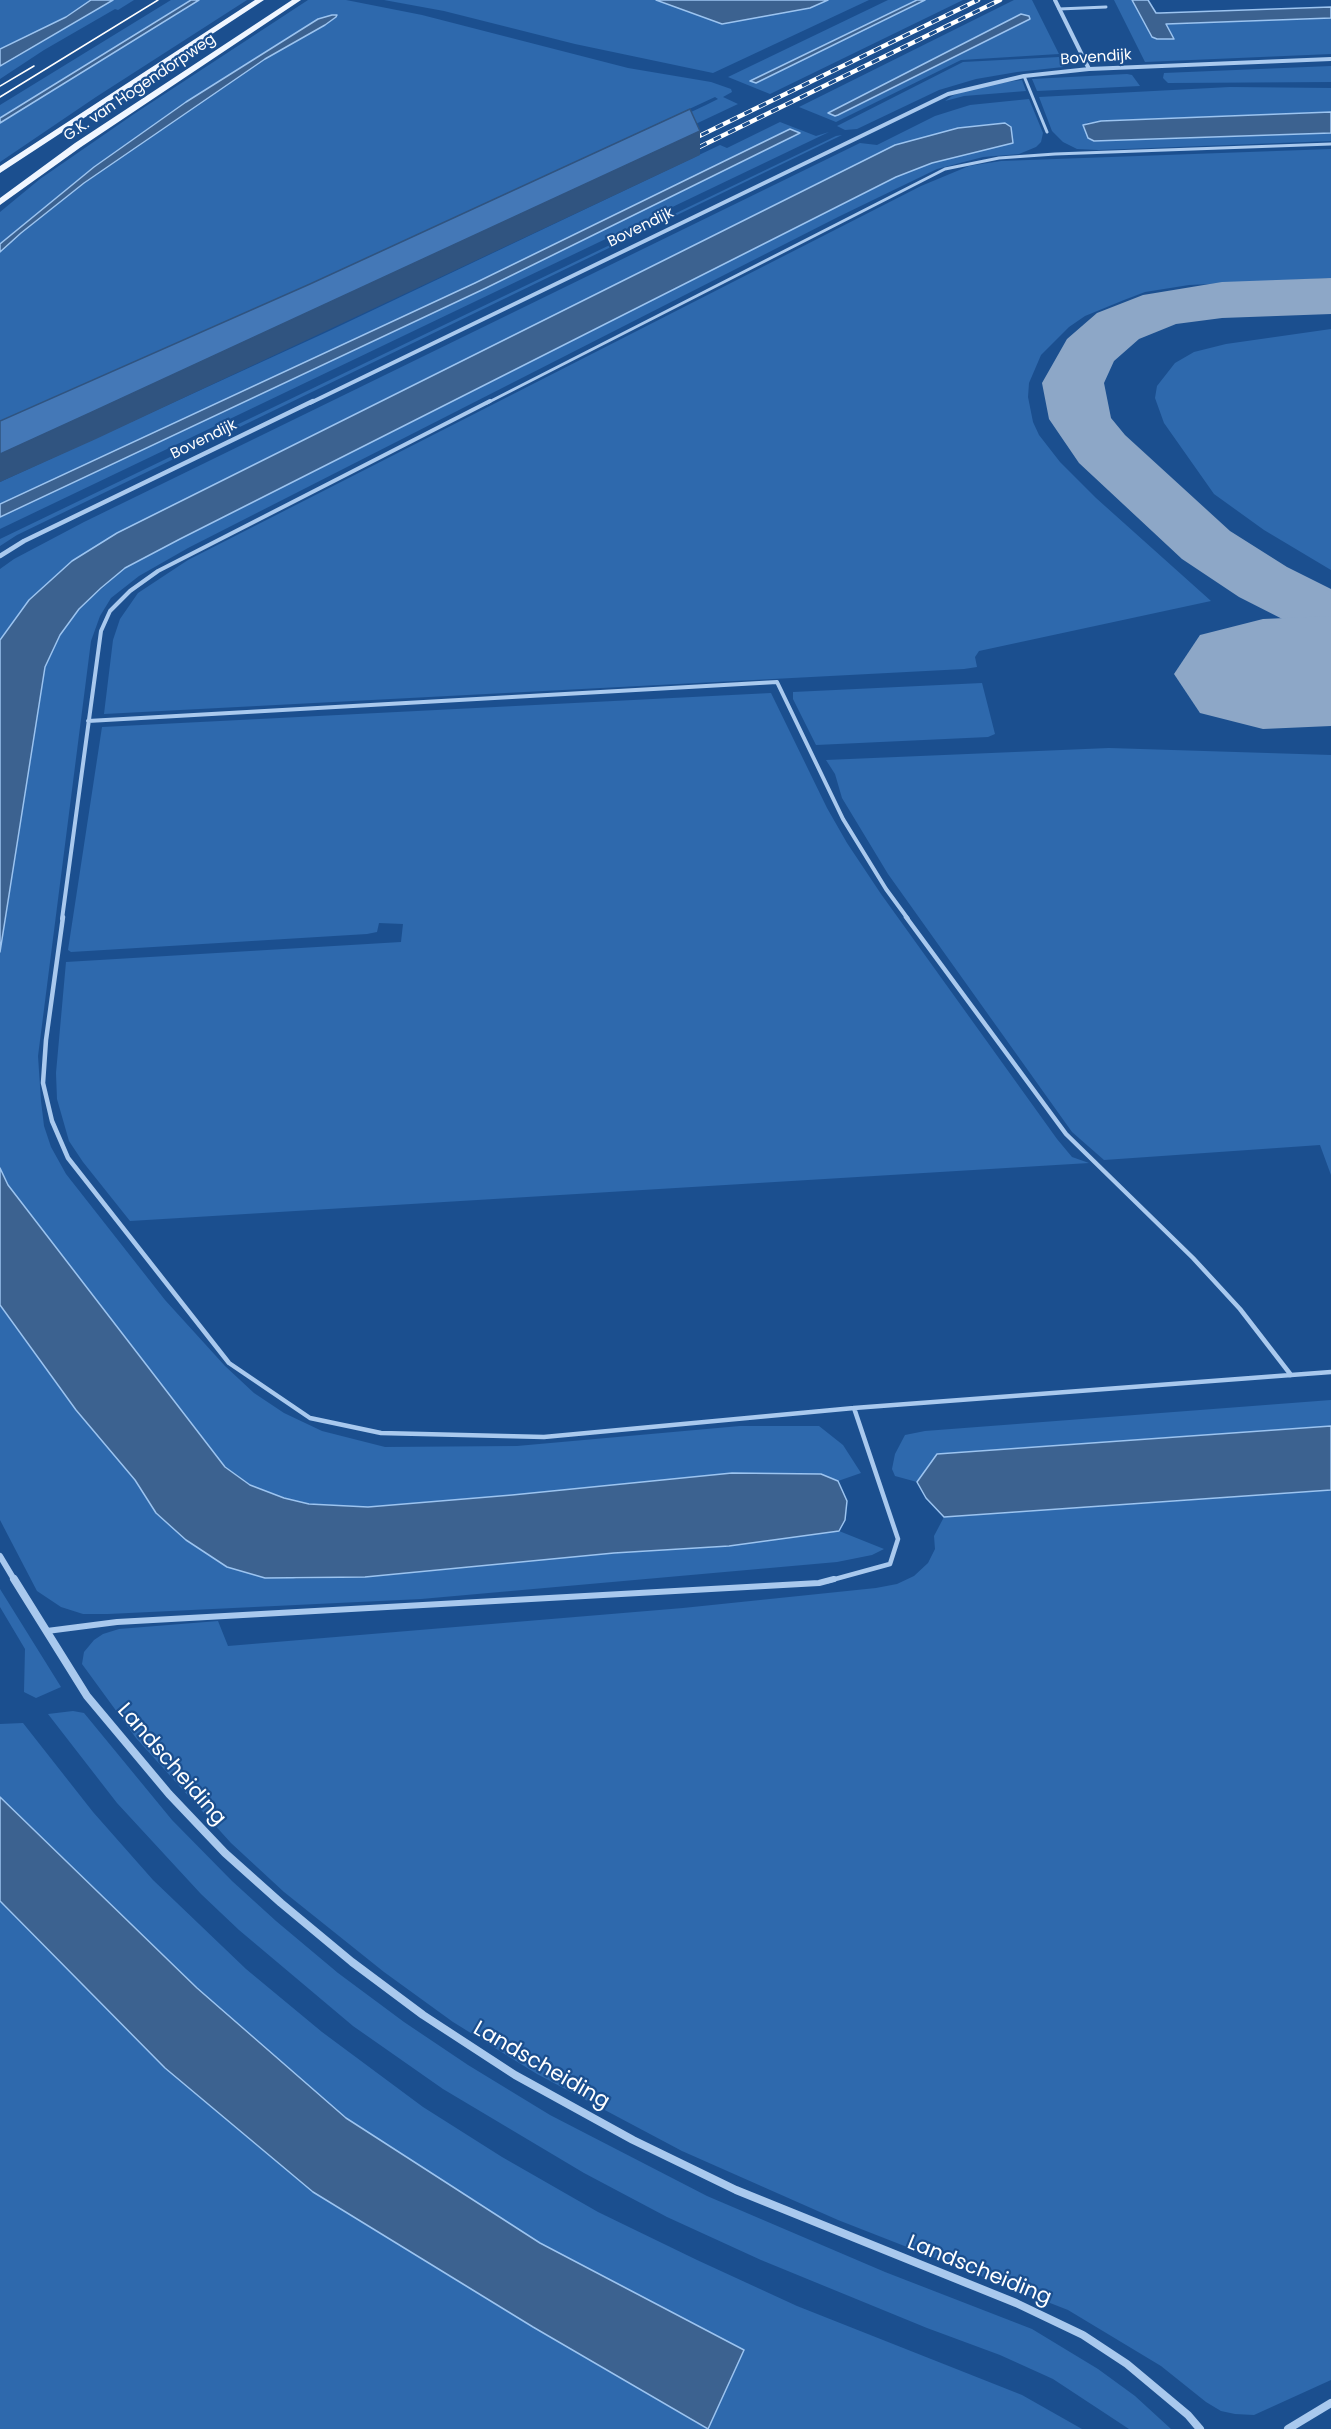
<!DOCTYPE html>
<html>
<head>
<meta charset="utf-8">
<style>
	body { margin:0 }
	canvas { display:block; background:#1b4f8f }
</style>
</head>
<body>
<canvas width="1331" height="2429"></canvas>
<script>
const ctx = document.querySelector('canvas').getContext('2d');
ctx.lineJoin = 'round';
function fillPath(path, color) { ctx.fillStyle = color; ctx.fill(path, 'evenodd'); }
const toPath = rows => new Path2D(rows.map(r => 'M' + r).join(''));
function strokePath(path, color, width, dash) { ctx.strokeStyle = color; ctx.lineWidth = width; ctx.lineCap = dash ? 'butt' : 'round'; ctx.setLineDash(dash || []); ctx.stroke(path); }
function label(font, color, halo, rows, align = 'center') {
  ctx.font = font + ' Poppins,sans-serif'; ctx.lineWidth = 4.5; ctx.setLineDash([]); ctx.textBaseline = 'middle'; ctx.strokeStyle = halo; ctx.fillStyle = color; for (const [text, x, y, turn = 0] of rows) {
    ctx.save(); ctx.translate(x, y); ctx.rotate((+turn || 0) * Math.PI / 180); ctx.textAlign = isNaN(turn) ? turn : align; if (halo) ctx.strokeText(text, 0, 0); ctx.fillText(text, 0, 0); ctx.restore();
  }
}
fillPath(toPath([
	[0,0,94,0,0,55],
	[113,0,134,0,118,10,115,9,44,50,0,79,0,67],
	[171,0,191,0,0,118,0,105],
	[199,0,247,0,96,97,0,162,0,123],
	[308,0,346,0,422,15,628,68,711,82,731,89,732,92,723,97,738,104,685,129,411,243,706,105,718,99,715,97,341,271,0,424,0,252,21,233,84,183,142,141,265,59,336,17,282,44,186,102,94,167,0,244,0,212,40,179,134,114],
	[384,0,656,0,722,24,810,8,828,0,869,0,713,73,575,44,444,11],
	[888,0,963,0,770,94,728,77],
	[1014,0,1032,0,1059,54,961,60,836,122,799,107],
	[1114,0,1132,0,1152,36,1157,39,1164,39,1166,24,1331,18,1331,54,1145,62],
	[1059,57,1063,67,1017,72,976,79,939,90,857,129,845,130,837,126,963,62],
	[1331,66,1331,82,1168,83,1163,78,1164,73],
	[1127,74,1132,75,1140,86,1037,91,1032,79],
	[1022,80,1026,91,964,96,945,101,952,96,977,86],
	[1230,87,1331,88,1331,112,1101,121,1086,123,1094,141,1331,133,1331,141,1099,150,1077,149,1063,142,1052,131,1039,97],
	[1029,99,1043,133,1041,142,1036,147,1019,154,983,157,937,169,838,217,188,548,139,576,111,598,100,616,91,641,38,1056,41,1101,44,1126,51,1147,66,1174,165,1300,225,1366,254,1393,284,1413,322,1431,385,1447,517,1446,740,1426,819,1426,843,1445,861,1473,838,1481,821,1474,732,1473,512,1495,368,1507,309,1504,284,1498,250,1485,225,1467,8,1185,0,1168,0,952,45,667,60,635,79,609,125,568,180,539,896,177,932,163,1013,143,895,145,117,533,72,561,29,600,0,640,0,569,14,559,84,522,860,143,877,145,935,116,970,105],
	[780,122,816,136,829,132,0,529,0,482,327,332,720,145,727,148],
	[842,135,17,535,0,546,0,539,836,136],
	[1331,149,1331,278,1189,285,1145,292,1124,300,1085,316,1069,327,1041,355,1029,383,1028,397,1033,422,1039,435,1060,462,1096,498,1211,601,979,651,975,657,977,667,964,669,104,714,113,640,120,619,138,593,188,560,921,186,969,166,1001,161],
	[1331,329,1331,570,1264,530,1214,494,1164,423,1155,398,1157,386,1175,363,1194,352,1226,344],
	[982,683,995,734,988,737,816,745,793,699,793,692],
	[771,693,827,808,847,843,881,894,1057,1139,1072,1157,1089,1163,130,1221,83,1162,69,1141,57,1099,56,1073,66,962,401,942,403,924,379,923,377,932,367,934,71,952,68,950,102,727],
	[1109,748,1331,755,1331,1175,1320,1145,1104,1160,1072,1132,888,874,842,798,835,774,826,760],
	[0,1305,76,1410,135,1480,157,1513,186,1540,296,1579,365,1577,614,1553,729,1546,839,1531,884,1549,872,1555,837,1562,421,1599,108,1614,83,1614,61,1607,37,1591,0,1520],
	[1331,1400,1331,1426,938,1454,917,1482,895,1476,892,1469,895,1454,905,1435,925,1431],
	[1331,1490,1331,2380,1254,2415,1235,2414,1221,2411,1206,2402,1161,2366,1068,2310,838,2220,682,2151,537,2074,453,2022,384,1972,284,1892,231,1843,136,1738,82,1664,84,1652,94,1640,103,1634,119,1629,218,1621,228,1646,683,1608,876,1588,897,1584,914,1576,928,1563,935,1549,934,1536,944,1517],
	[0,1589,61,1687,36,1698,24,1692,25,1649,0,1607],
	[73,1711,84,1713,172,1820,232,1881,276,1921,338,1973,404,2022,468,2065,550,2115,707,2196,885,2272,1032,2329,1098,2369,1135,2396,1171,2429,1129,2429,1053,2379,1000,2355,927,2328,761,2260,667,2217,584,2173,443,2089,353,2026,239,1930,201,1894,117,1803,48,1714],
	[23,1723,93,1812,153,1880,246,1969,322,2032,423,2107,502,2157,598,2212,697,2260,797,2306,1022,2395,1082,2429,708,2429,744,2350,540,2243,346,2118,197,1988,0,1797,0,1724],
	[0,1901,165,2068,313,2192,533,2327,707,2429,0,2429]
]), '#2e69ad');
const water = toPath([
	[91,0,113,0,0,66,0,49,66,17,91,0],
	[191,0,199,0,0,123,0,118,191,0],
	[656,0,828,0,810,8,722,24,656,0],
	[917,0,925,0,756,83,750,81,917,0],
	[1132,0,1148,0,1156,13,1160,13,1331,7,1331,18,1166,24,1174,39,1157,39,1152,37,1132,0],
	[1021,14,1029,16,1030,19,838,115,835,116,828,113,1021,14],
	[332,15,337,15,336,17,325,25,265,59,84,183,21,233,0,252,0,244,94,167,186,102,318,19,332,15],
	[1331,112,1331,133,1094,141,1088,138,1083,125,1101,121,1331,112],
	[1005,123,1011,127,1013,143,932,163,896,177,180,539,125,568,101,588,79,609,60,635,45,667,0,952,0,640,29,600,72,561,117,533,895,145,958,128,1005,123],
	[790,129,800,133,486,288,0,517,0,504,475,283,790,129],
	[0,1168,8,1185,225,1467,250,1485,284,1498,309,1504,368,1507,512,1495,732,1473,821,1474,838,1481,847,1501,845,1520,839,1531,729,1546,614,1553,365,1577,265,1578,227,1567,186,1540,156,1513,135,1480,76,1410,0,1305,0,1168],
	[1331,1426,1331,1490,944,1517,926,1498,917,1482,937,1454,1331,1426],
	[0,1797,197,1988,346,2118,540,2243,744,2350,708,2429,533,2327,313,2192,165,2068,0,1901,0,1797]
]);
fillPath(water, '#3c6290');
strokePath(water, '#9cc4f0', 1.5);
fillPath(toPath([
	[1331,278,1331,314,1222,318,1176,324,1139,339,1114,361,1104,383,1111,418,1125,435,1230,531,1287,567,1331,589,1331,637,1306,631,1239,597,1182,559,1079,463,1049,419,1042,383,1067,339,1097,313,1143,295,1222,282,1331,278]
]), '#8da7c7');
fillPath(toPath([
	[1331,616,1331,726,1263,729,1200,713,1174,674,1200,635,1263,619,1331,616]
]), '#8da7c7');
strokePath(toPath([
	[1059,9,1106,7],
	[1024,76,1047,132],
	[487,403,945,169,999,158,1055,154,1331,144]
]), '#a9c9ee', 3);
strokePath(toPath([
	[88,721,777,682,843,819,886,889,908,919],
	[62,919,101,631,110,611,130,591,158,571,490,401]
]), '#a9c9ee', 4);
strokePath(toPath([
	[63,917,46,1040,43,1083,52,1121,68,1158,229,1363,310,1418,381,1433,544,1437,854,1408],
	[906,917,1066,1134,1193,1258,1240,1309,1291,1375],
	[828,1581,890,1564,898,1539,854,1408,1331,1372]
]), '#a9c9ee', 4.5);
strokePath(toPath([
	[47,1631,117,1622,819,1583,834,1579]
]), '#a9c9ee', 6);
strokePath(toPath([
	[1055,0,1089,69],
	[310,403,948,94,1024,76,1089,69,1331,59]
]), '#a9c9ee', 4);
strokePath(toPath([
	[0,556,24,541,313,401]
]), '#a9c9ee', 4.5);
strokePath(toPath([
	[0,1556,15,1581]
]), '#a9c9ee', 6);
strokePath(toPath([
	[14,1579,87,1696,169,1794,225,1853,281,1903,352,1962,423,2015,515,2075,633,2140,736,2190,1016,2303,1083,2335,1127,2364,1188,2415,1200,2429],
	[1288,2429,1331,2403]
]), '#a9c9ee', 8);
fillPath(toPath([
	[255,0,264,0,0,173,0,166,255,0],
	[292,0,301,0,81,147,0,205,0,198,75,143,292,0]
]), '#f0f6ff');
strokePath(toPath([
	[0,86,34,66],
	[0,97,158,0]
]), '#fff', 1.5);
const rail = toPath([
	[687,142,978,0],
	[685,154,1000,0]
]);
strokePath(rail, '#fff', 4.5);
strokePath(rail, '#1b4f8f', 3, [8]);
fillPath(toPath([
	[700,131,700,155,96,439,0,482,0,454]
]), '#305480');
const building = toPath([
	[690,109,700,131,90,413,0,454,0,421,310,284,690,109]
]);
fillPath(building, '#4478b7');
strokePath(building, '#305480', 1.5);
label('15px', '#fff', '#1b4f8f', [
	["Bovendijk",1096,58,-4],
	["G.K. van Hogendorpweg",140,88,-34],
	["Bovendijk",641,228,-26],
	["Bovendijk",204,440,-26]
]);
label('21px', '#fff', '#1b4f8f', [
	["Landscheiding",171,1765,49],
	["Landscheiding",541,2066,30],
	["Landscheiding",979,2271,22]
]);
</script>
</body>
</html>
